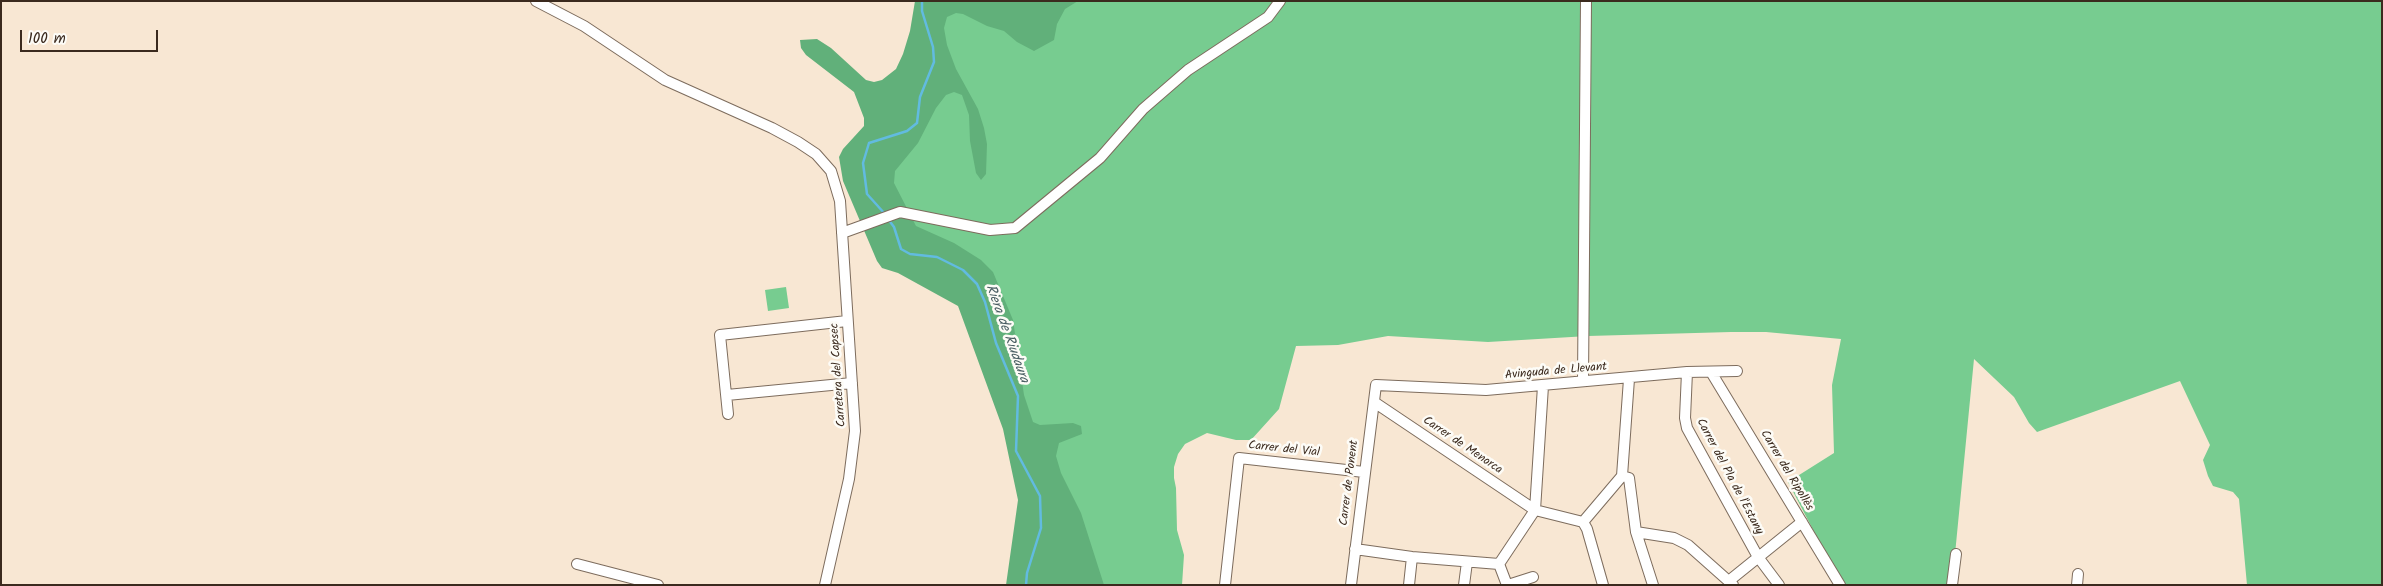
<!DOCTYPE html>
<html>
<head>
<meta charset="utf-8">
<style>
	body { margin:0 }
	#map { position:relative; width:2383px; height:586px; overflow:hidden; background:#f8e7d3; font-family:Kalam,sans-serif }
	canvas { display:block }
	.frame { position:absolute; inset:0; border:2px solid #3b2a1e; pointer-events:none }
	.scale { position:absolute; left:20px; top:30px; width:138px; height:22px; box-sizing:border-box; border:2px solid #3b2a1e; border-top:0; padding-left:6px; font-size:15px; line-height:18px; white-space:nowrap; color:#3b2a1e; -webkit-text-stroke:4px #fdfcf7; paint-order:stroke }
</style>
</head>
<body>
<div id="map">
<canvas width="2383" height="586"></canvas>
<div class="frame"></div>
<div class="scale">100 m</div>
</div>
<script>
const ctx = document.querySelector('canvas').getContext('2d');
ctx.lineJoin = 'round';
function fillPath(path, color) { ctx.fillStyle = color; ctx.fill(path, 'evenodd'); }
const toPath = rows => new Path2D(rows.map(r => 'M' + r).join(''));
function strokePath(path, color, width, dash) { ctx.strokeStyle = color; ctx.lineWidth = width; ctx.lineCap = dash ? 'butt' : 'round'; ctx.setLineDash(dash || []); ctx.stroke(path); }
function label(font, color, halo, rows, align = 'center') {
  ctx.font = font + ' Kalam,sans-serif'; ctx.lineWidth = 5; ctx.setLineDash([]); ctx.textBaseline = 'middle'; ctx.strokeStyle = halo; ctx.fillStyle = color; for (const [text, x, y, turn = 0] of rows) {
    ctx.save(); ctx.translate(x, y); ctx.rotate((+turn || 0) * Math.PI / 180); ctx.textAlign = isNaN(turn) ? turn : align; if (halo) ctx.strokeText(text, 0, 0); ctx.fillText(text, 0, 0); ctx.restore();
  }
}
fillPath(toPath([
	[925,1,2382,1,2382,585,2247,585,2239,499,2233,492,2213,486,2208,476,2203,460,2210,445,2180,381,2037,432,2029,423,2014,397,1974,359,1952,585,1842,585,1788,482,1834,453,1832,385,1841,339,1766,332,1731,332,1588,336,1488,342,1388,336,1338,345,1296,346,1279,409,1251,440,1236,440,1207,433,1185,444,1178,454,1174,467,1174,478,1176,488,1177,530,1184,555,1182,585,1028,585,1008,370,919,254,872,139],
	[786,287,789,308,768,311,765,290]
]), '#77cc90');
fillPath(toPath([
	[915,1,1078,1,1065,9,1057,24,1054,40,1034,51,1017,42,1004,31,987,26,963,14,956,13,947,17,944,28,947,45,956,69,978,109,984,128,987,144,986,174,981,180,976,173,970,141,969,115,962,95,954,92,946,95,936,108,918,143,895,171,894,183,916,226,954,243,981,260,993,272,1013,320,1024,395,1033,422,1040,425,1073,423,1081,426,1082,434,1059,443,1056,456,1061,473,1081,513,1104,585,1006,585,1018,500,1003,429,958,306,898,273,882,268,877,261,843,181,839,157,843,149,864,126,864,118,854,92,806,55,801,48,800,40,817,39,831,48,866,80,874,82,882,80,896,69,903,54,910,31]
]), '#61b07a');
strokePath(toPath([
	[885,214,867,194,863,163,869,143,907,131,917,123,920,97,934,62,933,47,922,11,922,1],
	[888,219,894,227,901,249,910,254,937,257,963,270,977,284,985,302,996,343,1018,396,1016,451,1040,496,1041,528,1027,573,1026,585]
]), '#62bbe0', 2.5);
const minor = toPath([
	[536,1,584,26,665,80,772,128,798,142,816,154,831,171,840,201,855,431,849,479,825,585],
	[842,233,900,212,990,230,1015,228,1100,158,1143,109,1188,70,1268,17,1280,1],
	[1687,372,1685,418,1687,428,1758,557,1779,585],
	[1711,372,1840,585],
	[1629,379,1622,476,1629,478,1636,532,1653,585],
	[1583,381,1586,1],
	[727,395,852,383],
	[1374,402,1535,510,1583,522,1622,476],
	[728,414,720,335,847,321],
	[1583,522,1587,529,1603,585],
	[1636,532,1674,538,1688,545,1733,585],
	[1355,549,1412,557,1499,564,1535,510,1543,386],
	[577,564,658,585],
	[1499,564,1507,585],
	[1730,580,1802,522],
	[1225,585,1239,458,1364,472],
	[1351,585,1376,385,1486,390,1687,372,1737,371],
	[1409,585,1412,557],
	[1464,585,1467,562],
	[1508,585,1533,577],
	[1952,585,1956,554],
	[2077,585,2078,574]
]);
strokePath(minor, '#7d6c5d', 12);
strokePath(minor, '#fff', 10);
label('12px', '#3b2a1e', '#fdfcf7', [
	["Avinguda de Llevant",1556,372,-5],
	["Carretera del Capsec",839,375,-94],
	["Carrer de Menorca",1462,446,34],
	["Carrer del Vial",1284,450,6],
	["Carrer del Ripollès",1786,471,59],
	["Carrer del Pla de l'Estany",1729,477,62],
	["Carrer de Ponent",1350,483,-83]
]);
label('italic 14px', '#495d62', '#fdfcf7', [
	["Riera de Riudaura",1006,334,70]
]);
</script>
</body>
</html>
